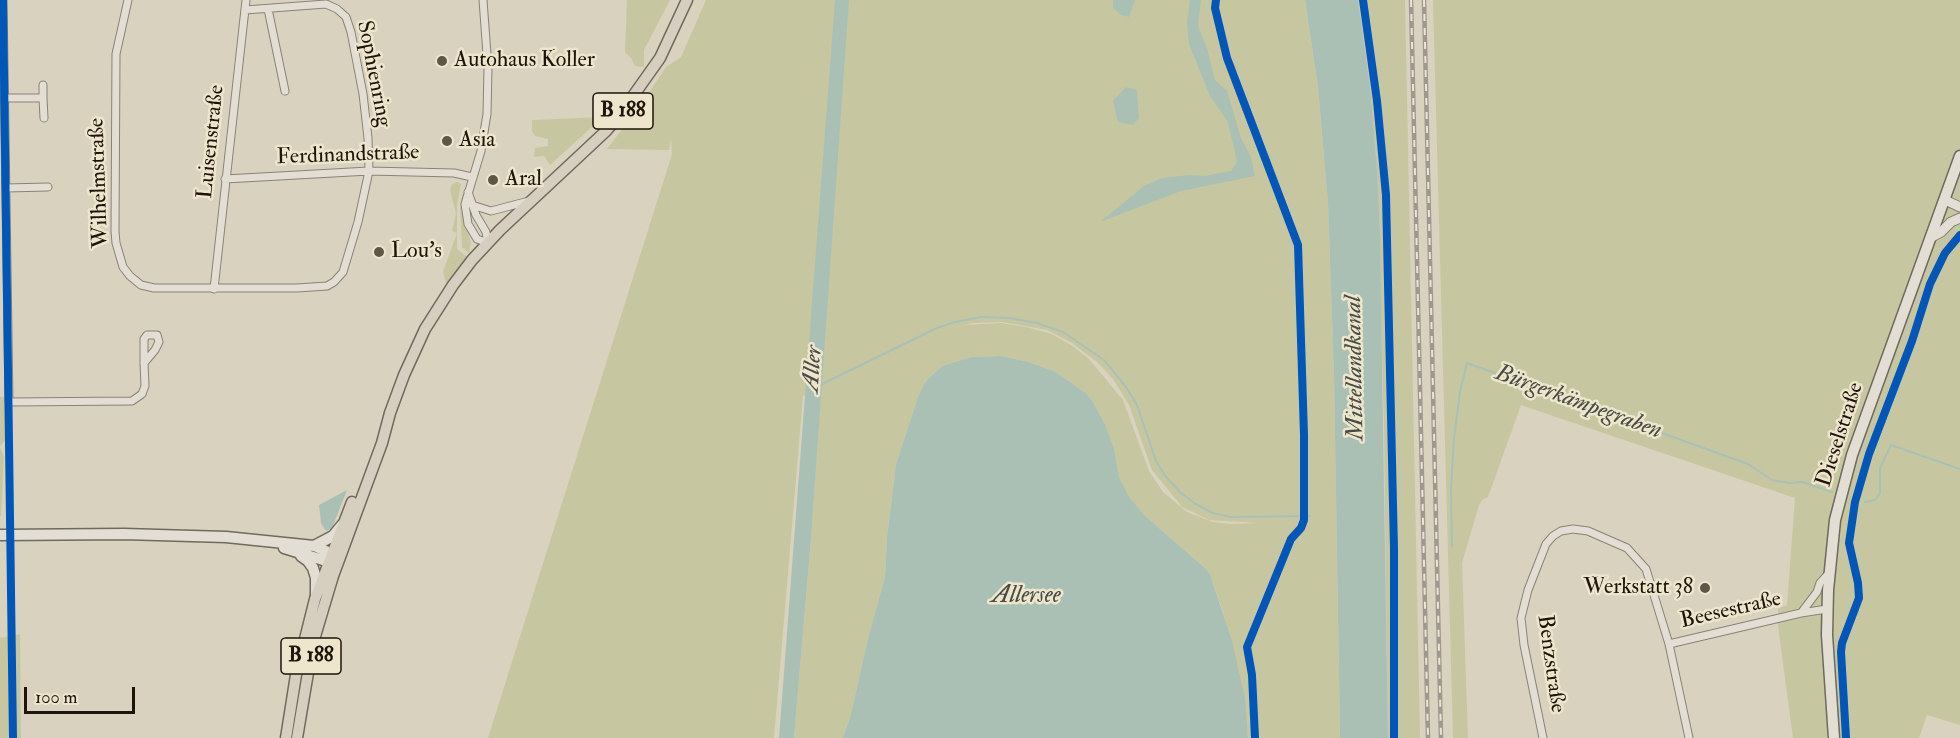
<!DOCTYPE html>
<html>
<head>
<meta charset="utf-8">
<style>
	body { margin:0 }
	#map { position:relative; width:1960px; height:738px; overflow:hidden; background:#d9d2be; font-family:"IM FELL Double Pica",serif }
	canvas { display:block }
	.scale { position:absolute; left:24px; top:687px; width:111px; height:27px; box-sizing:border-box; border:3px solid #1e1409; border-top:0; padding-left:8px; font-size:18px; line-height:21px; white-space:nowrap; color:#1e1409; -webkit-text-stroke:4px #eee5cd; paint-order:stroke }
</style>
</head>
<body>
<div id="map">
<canvas width="1960" height="738"></canvas>
<div class="scale">100 m</div>
</div>
<script>
const ctx = document.querySelector('canvas').getContext('2d');
ctx.lineJoin = 'round';
function fillPath(path, color) { ctx.fillStyle = color; ctx.fill(path, 'evenodd'); }
const toPath = rows => new Path2D(rows.map(r => 'M' + r).join(''));
function strokePath(path, color, width, dash) { ctx.strokeStyle = color; ctx.lineWidth = width; ctx.lineCap = dash ? 'butt' : 'round'; ctx.setLineDash(dash || []); ctx.stroke(path); }
function label(font, color, halo, rows, align = 'center') {
  ctx.font = font + ' "IM FELL Double Pica",serif'; ctx.lineWidth = 5; ctx.setLineDash([]); ctx.textBaseline = 'middle'; ctx.strokeStyle = halo; ctx.fillStyle = color; for (const [text, x, y, turn = 0] of rows) {
    ctx.save(); ctx.translate(x, y); ctx.rotate((+turn || 0) * Math.PI / 180); ctx.textAlign = isNaN(turn) ? turn : align; if (halo) ctx.strokeText(text, 0, 0); ctx.fillText(text, 0, 0); ctx.restore();
  }
}
fillPath(toPath([
	[627,0,670,0,644,50,644,67,635,66,631,58,625,52],
	[706,0,1305,0,1318,87,1328,203,1334,377,1340,738,1248,738,1242,683,1223,612,1210,574,1205,568,1144,515,1128,497,1119,477,1114,448,1105,424,1093,402,1086,393,1054,371,1025,361,1000,356,971,357,942,366,926,381,919,394,896,464,887,537,885,577,868,638,851,714,843,738,794,738,811,539,821,389,803,396,774,738,488,738,672,154,671,139,669,150,607,149,643,102,666,67,681,57],
	[1002,322,1047,330,1072,343,1098,363,1113,379,1129,405,1152,470,1182,507,1209,520,1259,523,1231,524,1213,522,1187,512,1163,492,1149,471,1123,400,1089,359,1074,347,1052,334,1026,327,1001,323,964,325,973,323],
	[1358,0,1405,0,1420,738,1388,738,1384,431,1377,169,1370,86],
	[1433,0,1960,0,1960,725,1927,715,1919,738,1793,738,1778,626,1778,609,1787,605,1795,498,1521,405,1488,497,1482,500,1479,505,1462,563,1468,738,1453,738],
	[603,117,550,165,544,156,534,157,535,148,548,146,548,139,535,136,532,131,532,120],
	[457,182,461,184,457,205,457,249,467,257,446,283,443,272,457,233,452,231,456,214,450,190,452,184],
	[463,192,465,192,462,211,464,221,471,242,469,253,462,247,460,205],
	[0,397,5,397,5,441,0,446],
	[0,447,4,457,1,516,0,516],
	[20,634,21,738,0,738,0,638]
]), '#c6c7a1');
fillPath(toPath([
	[835,0,849,0,811,539,794,738,779,738],
	[1113,0,1135,0,1129,17,1121,15,1113,7],
	[1190,0,1201,0,1198,26,1207,48,1215,80,1227,91,1241,138,1251,157,1255,176,1181,191,1100,222,1144,186,1162,178,1189,175,1205,176,1231,171,1237,162,1228,122,1210,96,1189,44,1187,22],
	[1305,0,1358,0,1370,86,1377,169,1380,237,1388,738,1340,738,1334,377,1328,203,1318,87],
	[1126,87,1137,90,1139,118,1133,125,1118,122,1113,101],
	[1000,356,1025,361,1054,371,1086,393,1093,402,1105,424,1114,448,1119,477,1129,497,1144,515,1205,568,1210,574,1232,641,1245,697,1248,738,843,738,851,714,868,638,885,577,887,537,896,464,919,394,926,381,942,366,971,357],
	[347,490,332,528,326,531,321,523,319,505]
]), '#aac0b5');
strokePath(toPath([
	[820,385,937,328,955,322,981,317,1009,318,1037,323,1063,332,1104,360,1126,387,1137,405,1156,461,1166,477,1180,492,1194,503,1213,513,1231,517,1310,516],
	[1865,502,1875,500,1880,493,1880,468,1891,445,1960,469],
	[1452,546,1451,489,1454,438,1460,392,1467,363,1748,464,1772,480,1789,483,1802,482,1832,492]
]), '#aac0b5', 2);
const minor = toPath([
	[3,0,9,402,132,401,142,394,145,386,144,363,144,339,147,335,157,335,159,342,155,350,144,363],
	[128,0,116,54,115,231,116,243,123,267,130,276,141,285,154,288,297,288,327,286,334,282,343,272,358,222,369,171,368,138,363,94,351,32,346,17,337,9,326,4,245,10],
	[483,0,488,68,487,114,481,151,465,204,468,224,477,239,488,243],
	[268,9,285,91],
	[5,98,43,98,44,118],
	[43,98,43,85],
	[225,179,369,171,454,173,472,177],
	[6,188,48,187],
	[468,192,476,215,486,232,488,243],
	[472,205,491,211,529,201],
	[214,289,246,0],
	[1801,613,1817,592,1820,583,1829,573],
	[1669,644,1801,613,1827,609],
	[1543,738,1524,645,1521,618,1528,590,1546,544,1553,536,1561,531,1573,529,1588,531,1627,548,1646,569,1669,644,1689,738]
]);
const tertiary = toPath([
	[1945,200,1960,207],
	[1932,237,1941,232,1951,222,1960,218]
]);
const secondary = toPath([
	[0,535,124,534,226,537,314,546,326,551,338,561],
	[314,546,333,536,342,525],
	[284,548,323,560,336,561],
	[301,556,308,561,313,568,316,578,316,595],
	[1834,738,1827,635,1828,590,1835,520,1852,455,1960,156]
]);
const primary = toPath([
	[286,738,296,675,315,599,352,502],
	[297,738,313,643,333,576,382,443,390,413,404,375,425,329,453,285,472,260,500,230,606,131,621,113,660,58,687,0]
]);
strokePath(minor, '#898376', 9);
strokePath(tertiary, '#898376', 11);
strokePath(secondary, '#6e6a5e', 13);
strokePath(primary, '#6e6a5e', 13);
strokePath(minor, '#e2ded4', 7);
strokePath(tertiary, '#e2ded4', 9);
strokePath(secondary, '#e2ded4', 10);
strokePath(primary, '#d6cfbf', 10);
const rail = toPath([
	[1411,0,1428,738],
	[1424,0,1441,738]
]);
strokePath(rail, '#9d9890', 4.5);
strokePath(rail, '#eee5cd', 2, [7]);
strokePath(toPath([
	[3,0,13,738],
	[1216,0,1215,8,1227,58,1298,245,1304,435,1304,520,1301,528,1291,539,1247,647,1252,675,1255,738],
	[1363,0,1377,101,1386,195,1394,549,1394,738],
	[1846,738,1841,652,1842,643,1859,598,1858,583,1849,543,1855,502,1869,454,1912,341,1930,284,1945,253,1960,235]
]), '#0057b8', 8);
for (const [x, y, r, color] of [
	[442,61,6,"#5f5648"],
	[447,141,6,"#5f5648"],
	[493,180,6,"#5f5648"],
	[379,252,6,"#5f5648"],
	[1705,588,6,"#5f5648"]
]) { const dot = new Path2D(); dot.arc(x, y, r, 0, 2 * Math.PI); ctx.fillStyle = color; ctx.fill(dot); strokePath(dot, '#eee5cd', 2); }
for (const [x, y, w] of [
	[623,111,60],
	[311,656,60]
]) { const box = new Path2D(); box.roundRect(x - w / 2, y - 18, w, 36, 4.5); ctx.fillStyle = '#eee5cd'; ctx.fill(box); strokePath(box, '#1e1409', 1.5); }
label('bold 21px', '#1e1409', null, [
	["B 188",623,111],
	["B 188",311,656]
]);
label('22px', '#1e1409', '#eee5cd', [
	["Autohaus Koller",454,61],
	["Asia",459,141],
	["Aral",505,180],
	["Lou's",391,252],
	["Werkstatt 38",1693,588,"right"]
], 'left');
label('22px', '#1e1409', '#eee5cd', [
	["Sophienring",373,74,79],
	["Luisenstraße",212,142,-84],
	["Ferdinandstraße",348,156,-2],
	["Wilhelmstraße",100,183,-92],
	["Dieselstraße",1841,435,-72],
	["Beesestraße",1731,611,-13],
	["Benzstraße",1550,664,82]
]);
label('italic 24px', '#484d44', '#eee5cd', [
	["Mittellandkanal",1356,368,-91],
	["Aller",814,369,-86],
	["Bürgerkämpegraben",1578,403,20],
	["Allersee",1026,597]
]);
</script>
</body>
</html>
